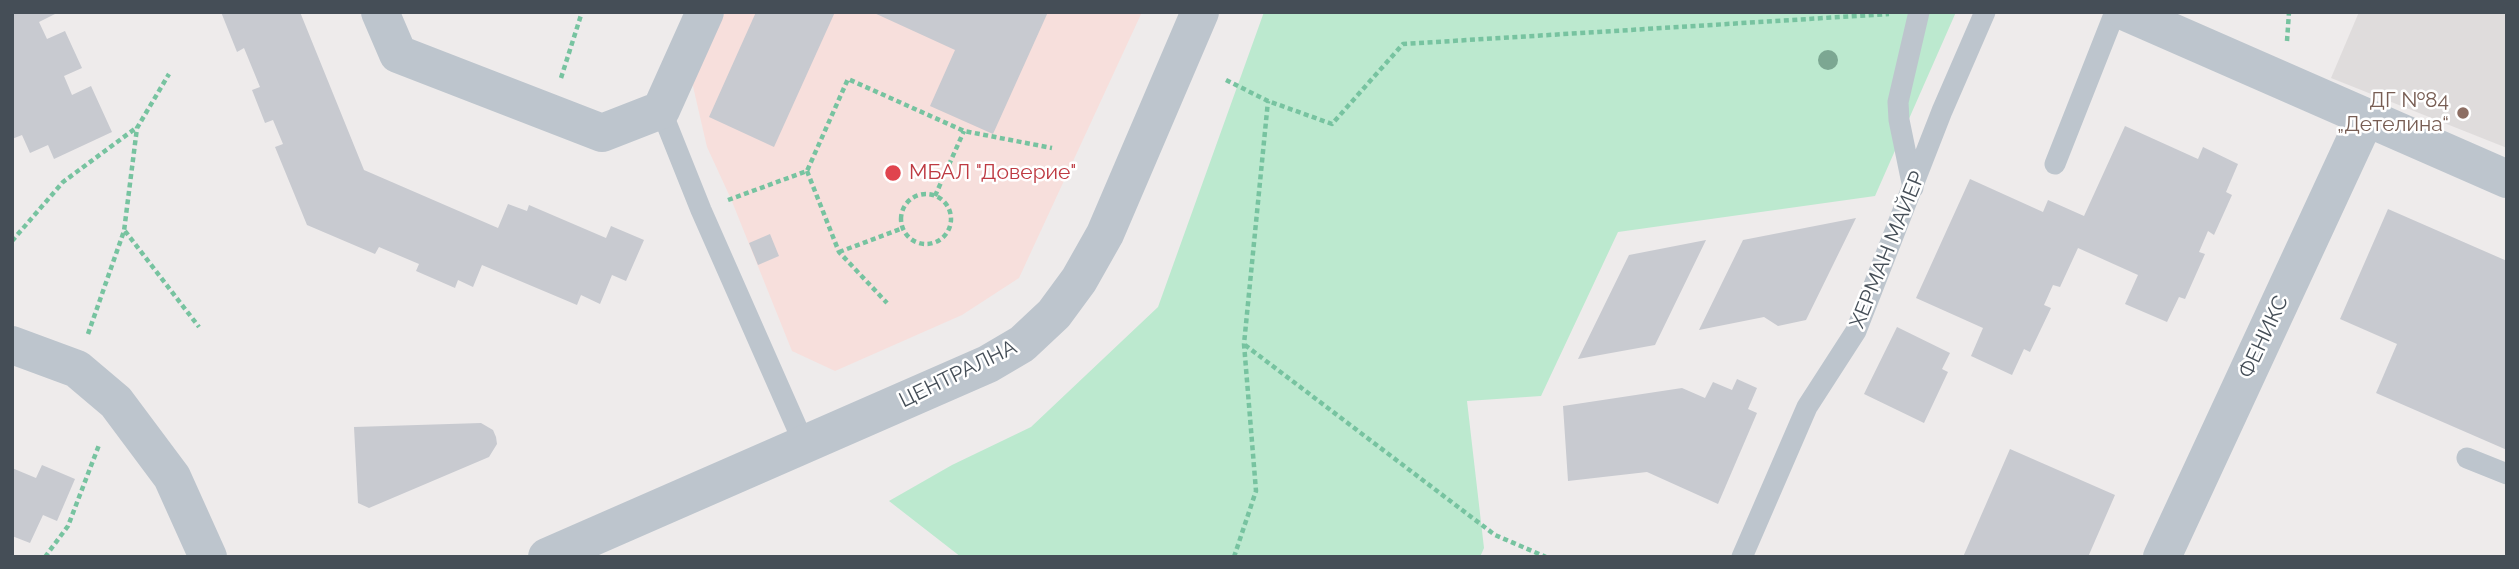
<!DOCTYPE html>
<html>
<head>
<meta charset="utf-8">
<style>
	body { margin:0 }
	#map { position:relative; width:2519px; height:569px; overflow:hidden; background:#eeebeb; font-family:Raleway,sans-serif }
	canvas { display:block }
	.frame { position:absolute; inset:0; border:14px solid #454e57; pointer-events:none }
</style>
</head>
<body>
<div id="map">
<canvas width="2519" height="569"></canvas>
<div class="frame"></div>
</div>
<script>
const ctx = document.querySelector('canvas').getContext('2d');
ctx.lineJoin = 'round';
function fillPath(path, color) { ctx.fillStyle = color; ctx.fill(path, 'evenodd'); }
const toPath = rows => new Path2D(rows.map(r => 'M' + r).join(''));
function strokePath(path, color, width, dash) { ctx.strokeStyle = color; ctx.lineWidth = width; ctx.lineCap = dash ? 'butt' : 'round'; ctx.setLineDash(dash || []); ctx.stroke(path); }
function label(font, color, halo, rows, align = 'center') {
  ctx.font = font + ' Raleway,sans-serif'; ctx.lineWidth = 5; ctx.setLineDash([]); ctx.textBaseline = 'middle'; ctx.strokeStyle = halo; ctx.fillStyle = color; for (const [text, x, y, turn = 0] of rows) {
    ctx.save(); ctx.translate(x, y); ctx.rotate((+turn || 0) * Math.PI / 180); ctx.textAlign = isNaN(turn) ? turn : align; if (halo) ctx.strokeText(text, 0, 0); ctx.fillText(text, 0, 0); ctx.restore();
  }
}
fillPath(toPath([
	[2359,12,2507,12,2507,148,2331,78]
]), '#dfdcdc');
fillPath(toPath([
	[725,12,1142,12,1019,278,962,315,835,371,792,351,731,199,707,147,692,82]
]), '#f7dfdc');
fillPath(toPath([
	[1264,12,1956,12,1875,196,1618,232,1541,396,1467,401,1484,548,1480,557,961,557,889,501,952,465,1031,427,1158,307]
]), '#bce9cf');
fillPath(toPath([
	[12,12,59,12,39,22,47,39,65,31,82,68,64,76,72,95,91,86,112,132,54,159,48,145,30,153,22,135,12,139],
	[221,12,300,12,364,170,498,228,508,204,527,211,529,205,606,238,611,226,644,240,626,281,612,275,600,304,581,295,577,305,482,265,473,287,458,280,455,288,416,271,419,264,379,247,375,254,307,225,275,147,283,144,273,120,265,123,252,90,260,87,244,48,237,52],
	[756,12,835,12,774,147,709,117],
	[872,12,1048,12,993,134,930,106,955,50],
	[2125,126,2198,159,2203,147,2238,164,2226,192,2232,195,2214,235,2208,231,2199,252,2205,254,2185,299,2179,297,2167,322,2125,304,2138,275,2078,248,2060,287,2053,285,2044,305,2051,308,2030,352,2024,349,2012,375,1971,356,1983,328,1916,298,1970,179,2043,212,2048,200,2084,216],
	[2388,209,2507,261,2507,450,2376,393,2397,344,2340,319],
	[1856,218,1806,320,1778,326,1764,317,1699,330,1743,240],
	[770,234,779,256,758,265,749,243],
	[1706,240,1655,345,1578,359,1629,255],
	[1897,327,1950,353,1942,369,1948,372,1924,423,1864,394],
	[1737,379,1757,388,1748,409,1757,413,1718,504,1647,472,1568,481,1563,406,1682,388,1705,398,1713,382,1732,390],
	[481,423,493,430,496,437,497,444,489,457,369,508,358,503,354,427],
	[2010,449,2115,495,2088,557,1963,557],
	[42,465,75,479,57,521,43,515,30,543,12,536,12,468,36,478]
]), '#c8cad0');
strokePath(toPath([
	[2287,41,2289,12],
	[561,78,582,12],
	[1226,80,1268,101,1332,124,1403,44,1889,14],
	[807,171,839,252,887,303],
	'901 219a25 25 0 1 1 50 0a25 25 0 1 1-50 0Z',
	[935,196,964,131],
	[728,200,807,171,848,79,964,131,1052,148],
	[125,231,199,327],
	[12,241,63,182,136,128],
	[839,252,903,228],
	[88,334,124,231,137,128,169,74],
	[1245,345,1495,535,1546,557],
	[45,557,68,526,99,445],
	[1234,557,1256,491,1244,344,1268,101]
]), '#77c3a0', 4.5, [5, 3.5]);
strokePath(toPath([
	[661,110,701,210,805,446],
	[2055,164,2115,12],
	[1913,188,1899,120,1898,102,1919,12],
	[2467,458,2507,474],
	[1742,557,1807,407,1856,331,1942,111,1985,12]
]), '#bdc5cd', 21);
strokePath(toPath([
	[380,12,398,54,602,133,661,110,705,12],
	[2126,12,2507,179],
	[12,345,77,369,116,402,172,477,208,557],
	[547,557,988,364,1022,344,1054,314,1079,280,1105,234,1200,12],
	[2162,557,2366,117]
]), '#bdc5cd', 38);
ctx.fillStyle = '#7ca792';
for (const [x, y] of [
	[1828,60]
]) { ctx.beginPath(); ctx.arc(x, y, 10, 0, 2 * Math.PI); ctx.fill(); }
for (const [x, y, r, color] of [
	[2463,113,7,"#8d6e63"],
	[893,173,9,"#e0444e"]
]) { const dot = new Path2D(); dot.arc(x, y, r, 0, 2 * Math.PI); ctx.fillStyle = color; ctx.fill(dot); strokePath(dot, '#fff', 2.5); }
label('21px', '#785e54', '#fff', [
	["ДГ №84",2449,101],
	["„Детелина“",2449,125]
], 'right');
label('21px', '#be3a42', '#fff', [
	["МБАЛ \"Доверие\"",909,173]
], 'left');
label('21px', '#454e57', '#fff', [
	["ХЕРМАН МАЙЕР",1888,250,-68],
	["ФЕНИКС",2264,337,-65],
	["ЦЕНТРАЛНА",958,374,-26]
]);
</script>
</body>
</html>
